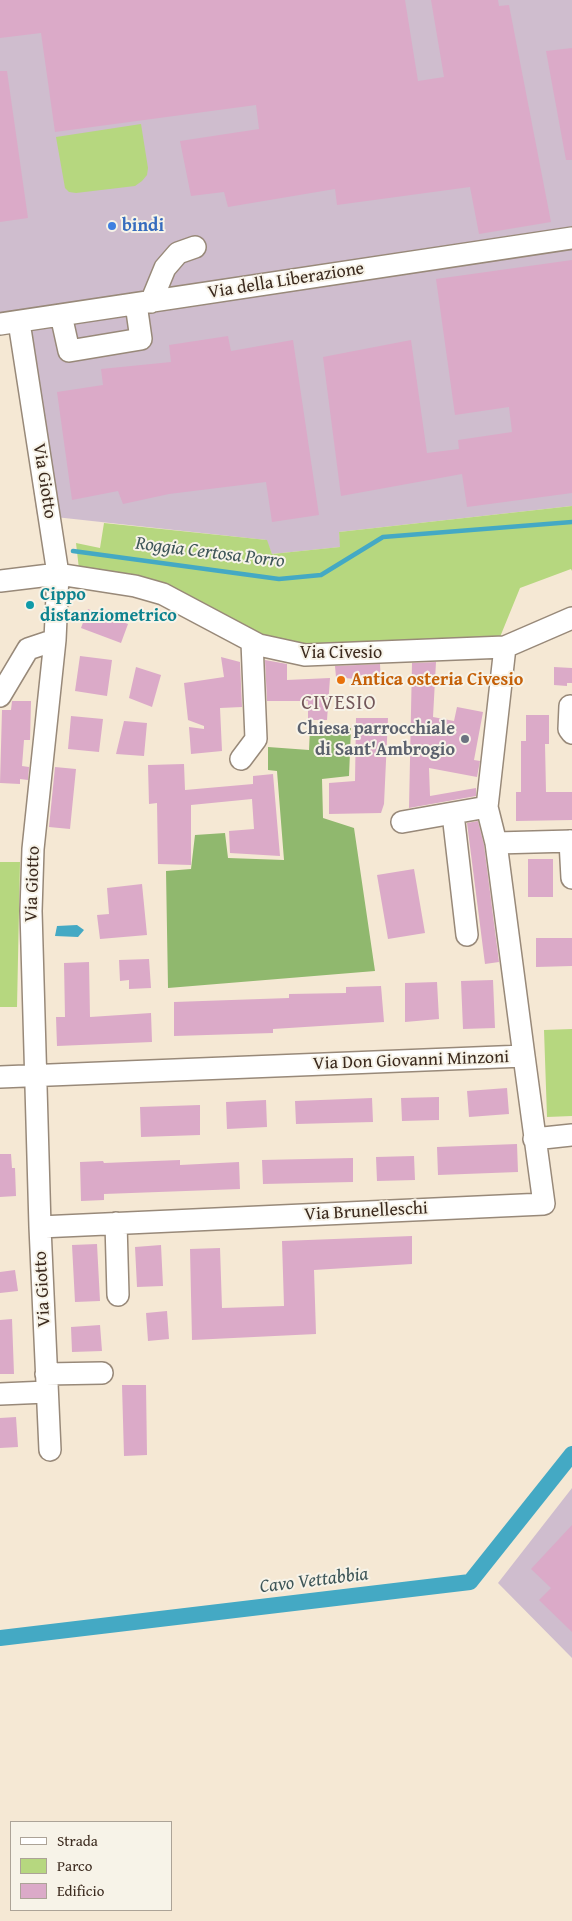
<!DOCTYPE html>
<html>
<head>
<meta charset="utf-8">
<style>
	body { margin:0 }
	#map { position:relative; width:572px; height:1921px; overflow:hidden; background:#f5e8d4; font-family:"Gentium Book Plus",serif }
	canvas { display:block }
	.legend { position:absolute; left:10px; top:1821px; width:162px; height:90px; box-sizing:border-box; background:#f7f3e8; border:1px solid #aca397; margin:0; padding:6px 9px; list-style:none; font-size:15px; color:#3b2a1e }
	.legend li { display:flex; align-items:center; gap:10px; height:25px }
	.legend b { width:25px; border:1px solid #aca397 }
</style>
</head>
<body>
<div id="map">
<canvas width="572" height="1921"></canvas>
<ul class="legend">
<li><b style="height:6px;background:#fff"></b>Strada</li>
<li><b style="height:14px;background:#b6d77f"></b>Parco</li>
<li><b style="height:14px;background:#dbaac8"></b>Edificio</li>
</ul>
</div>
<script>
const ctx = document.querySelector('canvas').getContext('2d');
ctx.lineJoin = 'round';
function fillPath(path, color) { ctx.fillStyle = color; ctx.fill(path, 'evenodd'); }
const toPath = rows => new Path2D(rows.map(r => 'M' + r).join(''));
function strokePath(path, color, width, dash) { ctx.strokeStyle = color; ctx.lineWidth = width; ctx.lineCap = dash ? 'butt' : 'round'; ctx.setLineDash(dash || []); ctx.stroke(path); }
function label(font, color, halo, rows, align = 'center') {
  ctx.font = font + ' "Gentium Book Plus",serif'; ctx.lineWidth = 4; ctx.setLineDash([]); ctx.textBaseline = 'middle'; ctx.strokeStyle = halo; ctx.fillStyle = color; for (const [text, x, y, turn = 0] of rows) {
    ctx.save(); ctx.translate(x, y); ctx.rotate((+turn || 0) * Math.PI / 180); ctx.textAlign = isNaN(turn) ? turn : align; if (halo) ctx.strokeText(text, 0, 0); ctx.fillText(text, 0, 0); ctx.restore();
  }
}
fillPath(toPath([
	[0,0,572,0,572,506,339,532,341,547,272,554,266,540,37,515,7,313,0,314],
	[572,1488,572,1658,498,1583]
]), '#cfbdce');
fillPath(toPath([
	[141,124,148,168,147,175,142,181,135,186,76,193,69,192,65,188,56,137],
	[572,506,572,571,571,569,520,588,500,637,303,646,265,639,79,569,76,543,100,548,104,523,267,540,272,554,340,547,339,532],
	[0,862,20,862,17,1007,0,1007],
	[572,1029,572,1116,547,1117,544,1030]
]), '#b6d77f');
fillPath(toPath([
	[310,728,351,728,349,776,322,779,323,818,354,828,375,971,168,988,166,871,191,869,195,835,225,833,228,858,284,860,277,771,268,770,268,747,309,750]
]), '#90b86e');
fillPath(toPath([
	[77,925,84,930,78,937,55,936,57,926]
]), '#44a9c4');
strokePath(toPath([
	[73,551,279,579,321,575,383,537,572,522]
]), '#44a9c4', 4.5);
strokePath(toPath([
	[0,1638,470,1582,572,1454]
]), '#44a9c4', 16);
fillPath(toPath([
	[0,0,405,0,418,81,444,77,431,0,498,0,499,6,509,5,551,222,479,234,470,187,337,205,335,189,228,207,224,192,191,196,180,141,259,129,256,105,55,132,41,33,0,38],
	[572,48,572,160,566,160,546,51],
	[0,71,7,71,28,218,0,222],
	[572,260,572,493,467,507,462,474,341,496,323,357,411,340,427,453,459,449,458,440,512,432,509,407,455,415,436,279],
	[228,336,231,351,293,340,319,515,272,522,266,482,169,494,123,504,118,491,72,500,57,392,103,385,101,369,171,362,169,345],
	[88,609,128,624,121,643,81,628],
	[80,656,112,660,107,696,75,691],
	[221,657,240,662,242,707,220,708,222,751,191,754,189,727,204,729,204,726,188,720,184,683,224,677],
	[265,660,287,664,287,680,330,678,327,720,308,720,308,701,267,701],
	[436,662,433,717,454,721,457,707,483,712,474,760,480,761,477,777,429,768,430,796,476,788,476,796,409,808,412,663],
	[380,664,381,682,336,677,335,666],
	[136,667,161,675,152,707,129,698],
	[554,667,572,668,572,683,567,683,567,686,554,685],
	[12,701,31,701,30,740,24,740,22,766,29,767,28,780,20,779,20,784,0,783,2,710,11,710],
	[526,715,549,715,549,744,545,744,546,792,572,792,572,820,516,821,516,792,521,792,521,741,526,741],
	[71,716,103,719,99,752,68,749],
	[356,718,388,718,384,804,381,813,329,814,329,783,355,781],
	[124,721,147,723,144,756,116,754],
	[184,764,185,790,253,784,253,776,273,774,280,856,230,853,229,831,254,829,252,799,191,805,191,865,158,864,157,803,149,804,148,765],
	[55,767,76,769,70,829,49,827],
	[478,821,484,845,499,962,485,964,467,823],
	[528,859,553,859,553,897,528,897],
	[414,869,425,933,388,939,377,875],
	[142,884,147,935,100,939,97,915,109,914,107,888],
	[536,938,572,938,572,966,536,967],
	[149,959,151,988,129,989,129,980,120,981,119,960],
	[89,962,90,1017,151,1013,152,1042,57,1046,56,1017,65,1017,64,963],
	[493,980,495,1028,463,1029,461,981],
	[437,982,439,1019,405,1022,405,983],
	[381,986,384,1022,273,1029,273,1033,174,1036,174,1002,289,998,289,994,346,993,346,987],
	[507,1088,509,1114,469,1117,467,1091],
	[439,1097,439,1120,402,1121,401,1098],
	[372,1098,373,1122,296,1124,295,1101],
	[266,1100,267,1127,227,1129,226,1102],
	[200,1105,200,1135,141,1137,140,1107],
	[517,1144,518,1172,438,1175,437,1147],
	[0,1154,11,1154,12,1168,15,1168,16,1196,0,1197],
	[414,1156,415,1180,377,1181,376,1157],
	[353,1158,353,1182,263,1184,262,1160],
	[180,1160,180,1165,239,1162,240,1189,104,1194,104,1200,81,1201,80,1162,103,1161,104,1163],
	[412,1236,412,1264,314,1270,316,1334,192,1340,190,1249,220,1248,222,1308,284,1306,282,1241],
	[97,1244,100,1301,75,1302,72,1245],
	[161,1245,163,1286,137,1287,135,1247],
	[15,1270,18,1291,0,1293,0,1272],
	[167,1311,169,1339,148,1341,146,1313],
	[12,1319,14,1374,0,1374,0,1320],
	[100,1325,102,1351,72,1352,71,1327],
	[122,1385,146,1385,147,1455,124,1456],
	[16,1417,18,1447,0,1448,0,1418],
	[572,1525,572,1632,539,1600,551,1588,531,1569]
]), '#dbaac8');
const minor = toPath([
	[151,302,165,268,178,253,195,247],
	[61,315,69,351,141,339,136,304],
	[19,322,58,574,55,640,33,849,31,911,40,1227,50,1450],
	[0,324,572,238],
	[0,581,58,574,135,586,163,594,259,645,305,655,505,647,572,618],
	[0,696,28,649,55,640],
	[570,706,569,729,572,733],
	[241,759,256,739,252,642],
	[453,814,467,935],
	[402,822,487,807],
	[570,841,572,878],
	[496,843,572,841],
	[0,1077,524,1056,496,843,487,807,505,647],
	[534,1139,572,1135],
	[116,1223,118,1295],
	[40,1227,544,1204,524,1056],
	[46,1374,102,1373],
	[0,1394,47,1392]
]);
strokePath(minor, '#988979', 24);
strokePath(minor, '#fff', 21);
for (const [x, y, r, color] of [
	[112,226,5,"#3f7fe0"],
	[30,605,5,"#0f9aa8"],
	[341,680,5,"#e8710a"],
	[465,739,5,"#6b7280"]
]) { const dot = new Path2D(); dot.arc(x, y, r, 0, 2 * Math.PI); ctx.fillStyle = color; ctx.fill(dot); strokePath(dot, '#f7f3e8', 2); }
label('bold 18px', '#366cbe', '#f7f3e8', [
	["bindi",122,226]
], 'left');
label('18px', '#3b2a1e', '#f7f3e8', [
	["Via della Liberazione",286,281,-9],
	["Via Giotto",44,481,81],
	["Via Civesio",341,653],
	["Via Giotto",33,884,-88],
	["Via Don Giovanni Minzoni",411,1061,-2],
	["Via Brunelleschi",366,1212,-3],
	["Via Giotto",43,1289,-93]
]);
label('bold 18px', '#0d838f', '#f7f3e8', [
	["Cippo",40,595],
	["distanziometrico",40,616]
], 'left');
label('bold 18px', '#c56008', '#f7f3e8', [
	["Antica osteria Civesio",351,680]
], 'left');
label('bold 18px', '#5b616d', '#f7f3e8', [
	["Chiesa parrocchiale",455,729],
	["di Sant'Ambrogio",455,750]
], 'right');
label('italic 19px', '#3e5658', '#f7f3e8', [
	["Roggia Certosa Porro",210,553,7],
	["Cavo Vettabbia",314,1581,-7]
]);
ctx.letterSpacing = '1px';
label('20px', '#73575a', '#f7f3e8', [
	["CIVESIO",339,704]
]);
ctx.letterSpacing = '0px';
</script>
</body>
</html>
